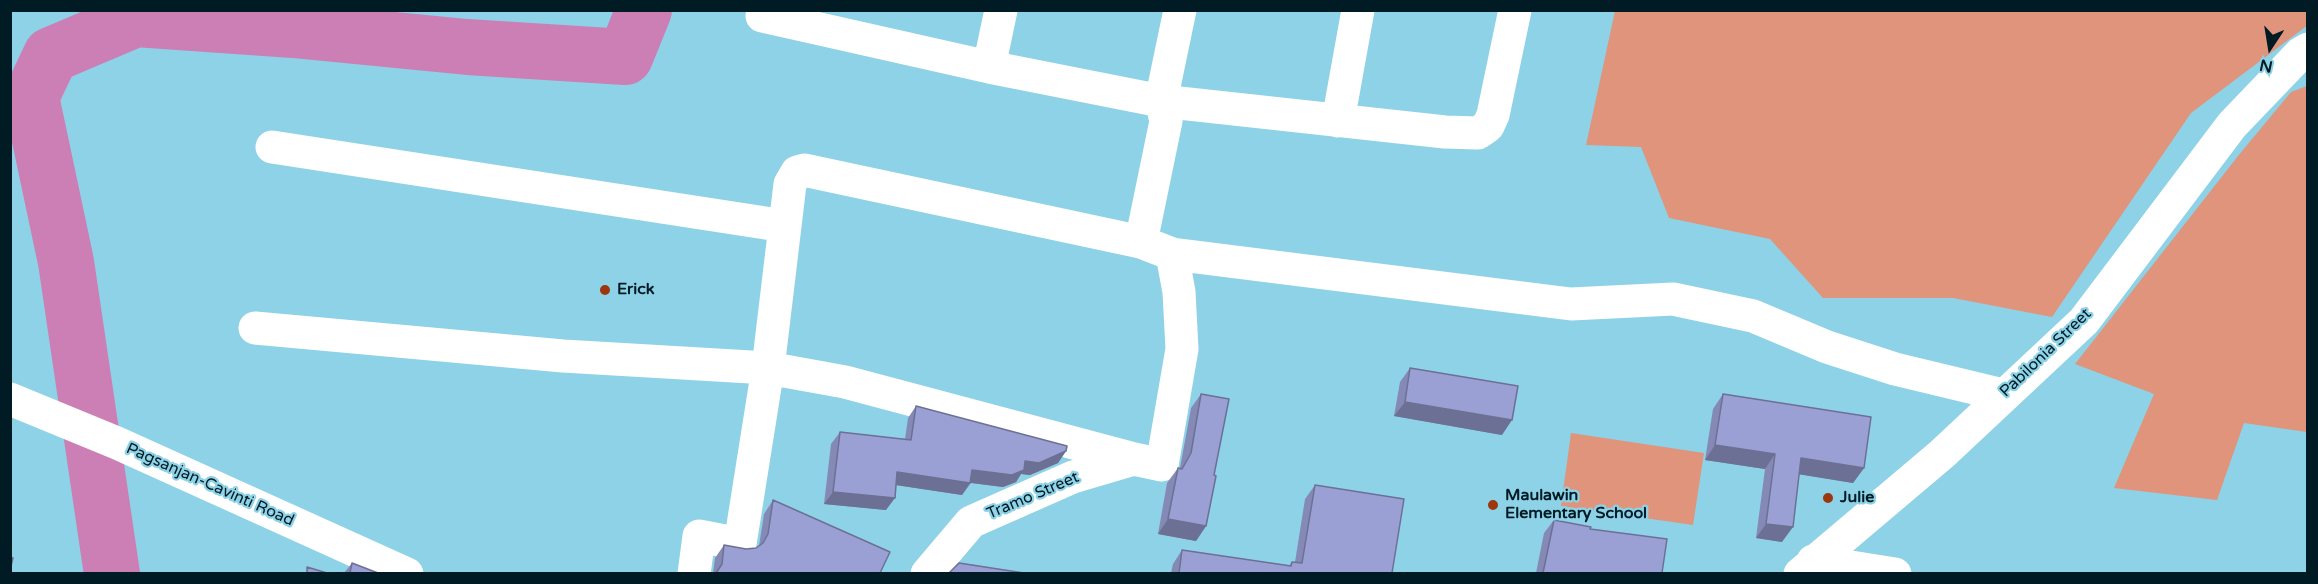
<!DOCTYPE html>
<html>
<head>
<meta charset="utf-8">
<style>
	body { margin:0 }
	#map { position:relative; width:2318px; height:584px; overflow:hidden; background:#8ed2e7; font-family:"Varela Round",sans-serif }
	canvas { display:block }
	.frame { position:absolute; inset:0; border:12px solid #001b23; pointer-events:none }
	.north { position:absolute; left:2240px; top:18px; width:60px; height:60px; -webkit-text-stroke:4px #8ed2e7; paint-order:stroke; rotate:192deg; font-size:16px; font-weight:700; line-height:24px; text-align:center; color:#001b23 }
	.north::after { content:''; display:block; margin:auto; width:21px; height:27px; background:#001b23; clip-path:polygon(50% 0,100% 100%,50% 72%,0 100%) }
</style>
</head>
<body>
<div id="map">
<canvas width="2318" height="584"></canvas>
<div class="frame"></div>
<div class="north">N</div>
</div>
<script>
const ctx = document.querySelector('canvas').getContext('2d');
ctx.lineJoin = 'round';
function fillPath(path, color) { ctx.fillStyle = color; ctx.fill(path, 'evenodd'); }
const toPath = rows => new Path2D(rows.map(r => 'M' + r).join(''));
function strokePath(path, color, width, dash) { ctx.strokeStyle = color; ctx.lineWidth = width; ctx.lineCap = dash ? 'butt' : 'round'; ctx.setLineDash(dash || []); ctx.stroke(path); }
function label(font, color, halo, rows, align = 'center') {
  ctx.font = font + ' "Varela Round",sans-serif'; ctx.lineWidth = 4.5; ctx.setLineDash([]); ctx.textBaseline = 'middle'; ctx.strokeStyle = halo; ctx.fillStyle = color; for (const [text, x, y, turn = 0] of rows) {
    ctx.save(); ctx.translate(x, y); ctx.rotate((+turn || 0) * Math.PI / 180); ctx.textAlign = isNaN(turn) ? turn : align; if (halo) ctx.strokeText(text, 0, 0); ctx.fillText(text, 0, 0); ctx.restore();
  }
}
fillPath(toPath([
	[1615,11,2307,10,2308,25,2191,113,2052,317,1953,298,1823,298,1770,239,1669,218,1641,147,1586,145],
	[2307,86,2307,432,2244,423,2217,500,2114,488,2154,394,2075,364,2238,156,2291,92],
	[1571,433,1704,453,1693,525,1561,506]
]), '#df947b');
strokePath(toPath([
	[112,574,66,262,31,97,51,55,136,19,293,30,467,47,625,57,644,10]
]), '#cc7fb4', 56);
strokePath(toPath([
	[762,16,989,67,1161,101,1445,132,1478,133,1488,126,1493,115,1515,10],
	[989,67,1001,10],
	[1338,121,1358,10],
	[272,147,785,226],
	[1141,242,1166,121,1161,101,1180,10],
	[1172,254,1571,304,1673,299,1753,316,1827,347,1895,369,2003,395],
	[255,328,563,356,768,368,845,382,1134,459],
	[1813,561,1895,574],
	[694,574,699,536,740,544,768,368,790,184,797,172,804,170,1141,242,1172,254,1179,292,1182,349,1162,465,1134,459,1073,477,971,522,927,574],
	[1800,574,1942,454,2084,321,2232,125,2301,53,2308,49]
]), '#fff', 33);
strokePath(toPath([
	[10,399,117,443,407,574]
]), '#fff', 33);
fillPath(toPath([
	[1410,368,1502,435,1394,416,1400,382],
	[1201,394,1214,475,1206,526,1196,541,1158,534,1167,483,1178,468,1180,468,1191,408],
	[1723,394,1864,468,1853,483,1799,474,1782,542,1756,538,1765,469,1705,460,1713,409],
	[916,406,1066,451,1058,463,1030,475,1021,474,1016,482,1003,487,971,483,962,495,896,485,886,510,824,504,831,444,840,432,905,439,908,418],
	[1315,485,1392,573,1171,573,1173,564,1182,550,1289,566,1292,562,1295,562,1305,499],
	[773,500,880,573,713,573,715,558,724,545,746,549,756,548,759,546,764,514],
	[1554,520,1590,529,1662,573,1536,573,1544,533],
	[352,563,378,573,344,573]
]), '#848ab5');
fillPath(toPath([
	[1405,402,1512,420,1502,435,1394,416],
	[1715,445,1775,454,1765,469,1705,460],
	[1066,451,1058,463,1030,475,1021,474,1016,482,1003,487,964,482,972,470,1025,461],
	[1801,458,1864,468,1853,483,1791,473],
	[897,472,970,483,962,495,889,484],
	[833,492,895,498,886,510,824,504],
	[1168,519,1206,526,1196,541,1158,534],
	[1766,524,1793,527,1782,542,1756,538]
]), '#6c7094');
const building = toPath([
	[1410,368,1518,386,1512,420,1405,402,1410,368],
	[1201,394,1229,399,1214,475,1216,476,1206,526,1168,519,1178,468,1182,469,1191,453,1201,394],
	[1723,394,1871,417,1864,468,1801,458,1793,527,1766,524,1775,454,1715,445,1723,394],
	[916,406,1067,446,1066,451,1039,463,1025,461,1024,470,1012,475,972,470,970,483,897,472,895,498,833,492,840,432,911,440,916,406],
	[1315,485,1404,499,1392,573,1179,573,1182,550,1291,566,1292,562,1302,563,1315,485],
	[773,500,890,552,880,573,716,573,722,564,724,545,746,549,756,548,763,543,768,534,773,500],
	[1554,520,1591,527,1590,529,1667,539,1662,573,1543,573,1554,520],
	[10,557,13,558,10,570,10,557],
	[352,563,378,573,350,573,352,563],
	[959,563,1024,573,949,573,959,563],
	[307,567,327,573,307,573,307,567]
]);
fillPath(building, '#9aa0d3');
strokePath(building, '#6c7094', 1.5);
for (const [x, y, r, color] of [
	[605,290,6,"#9c360c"],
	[1828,498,6,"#9c360c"],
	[1493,505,6,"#9c360c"]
]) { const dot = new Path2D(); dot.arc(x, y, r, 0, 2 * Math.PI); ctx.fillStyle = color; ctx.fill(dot); strokePath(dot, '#8ed2e7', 2); }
label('bold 16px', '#001b23', '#8ed2e7', [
	["Erick",617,290],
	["Maulawin",1505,496],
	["Elementary School",1505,514],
	["Julie",1840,498]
], 'left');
label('16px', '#001b23', '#8ed2e7', [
	["Pabilonia Street",2046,353,-44],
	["Pagsanjan-Cavinti Road",210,485,24],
	["Tramo Street",1033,496,-23]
]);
</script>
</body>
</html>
